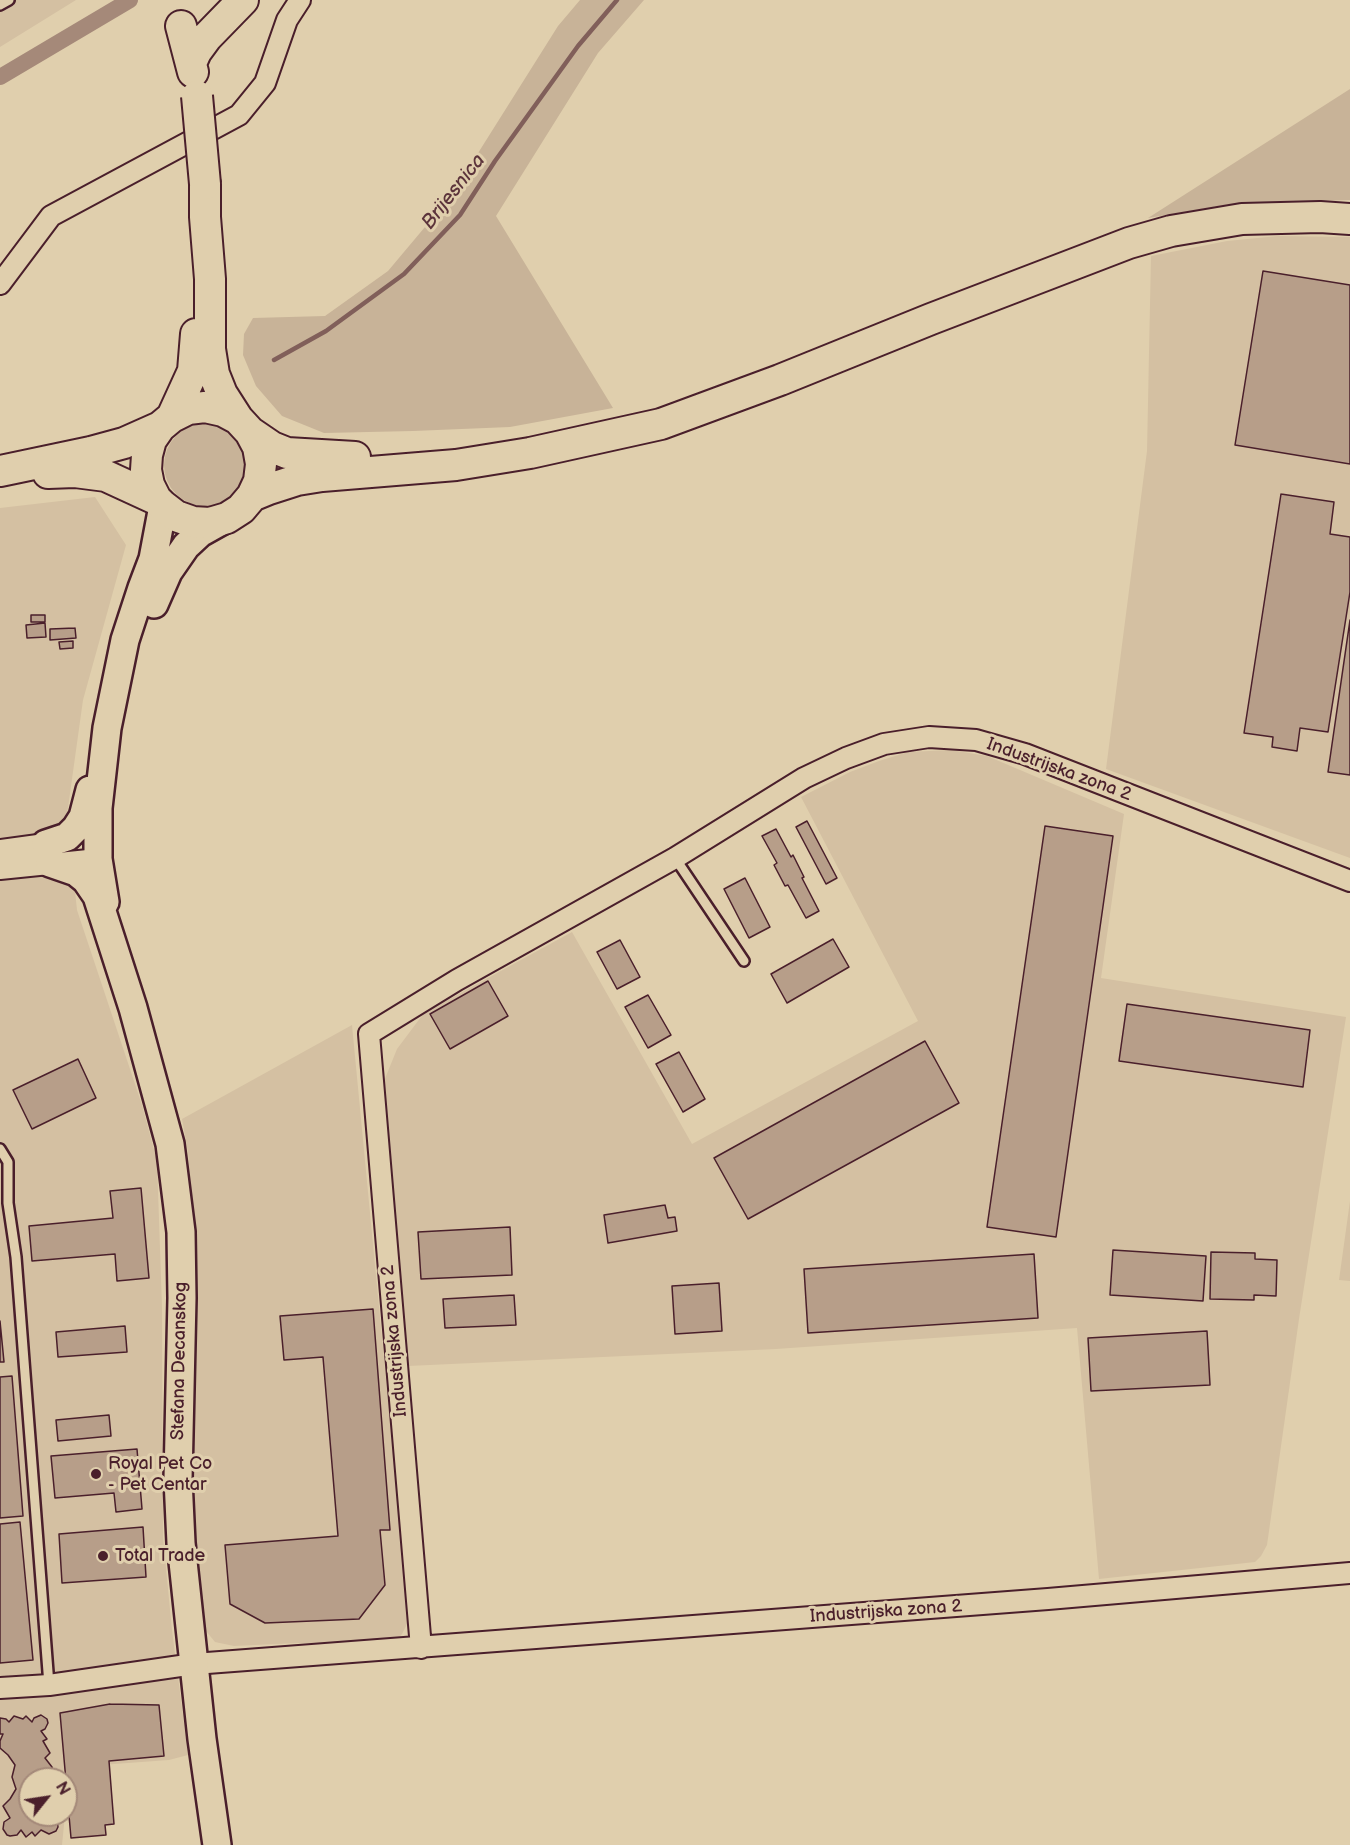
<!DOCTYPE html>
<html>
<head>
<meta charset="utf-8">
<style>
	body { margin:0 }
	#map { position:relative; width:1350px; height:1845px; overflow:hidden; background:#e0cfad; font-family:"Balsamiq Sans",sans-serif }
	canvas { display:block }
	.north { position:absolute; left:18px; top:1767px; width:60px; height:60px; box-sizing:border-box; background:#e0cfad; border:2px solid #a48979; border-radius:50%; rotate:60deg; font-size:16px; font-weight:700; line-height:24px; text-align:center; color:#4a1f2b }
	.north::after { content:''; display:block; margin:auto; width:21px; height:27px; background:#4a1f2b; clip-path:polygon(50% 0,100% 100%,50% 72%,0 100%) }
</style>
</head>
<body>
<div id="map">
<canvas width="1350" height="1845"></canvas>
<div class="north">N</div>
</div>
<script>
const ctx = document.querySelector('canvas').getContext('2d');
ctx.lineJoin = 'round';
function fillPath(path, color) { ctx.fillStyle = color; ctx.fill(path, 'evenodd'); }
const toPath = rows => new Path2D(rows.map(r => 'M' + r).join(''));
function strokePath(path, color, width, dash) { ctx.strokeStyle = color; ctx.lineWidth = width; ctx.lineCap = dash ? 'butt' : 'round'; ctx.setLineDash(dash || []); ctx.stroke(path); }
function label(font, color, halo, rows, align = 'center') {
  ctx.font = font + ' "Balsamiq Sans",sans-serif'; ctx.lineWidth = 6; ctx.setLineDash([]); ctx.textBaseline = 'middle'; ctx.strokeStyle = halo; ctx.fillStyle = color; for (const [text, x, y, turn = 0] of rows) {
    ctx.save(); ctx.translate(x, y); ctx.rotate((+turn || 0) * Math.PI / 180); ctx.textAlign = isNaN(turn) ? turn : align; if (halo) ctx.strokeText(text, 0, 0); ctx.fillText(text, 0, 0); ctx.restore();
  }
}
fillPath(toPath([
	[0,0,76,0,0,47],
	[1278,236,1350,237,1350,858,1106,769,1147,451,1151,256,1227,241],
	[95,497,126,545,83,700,67,815,77,910,142,1105,157,1161,162,1307,163,1537,172,1630,188,1755,169,1760,114,1764,61,1771,61,1779,30,1779,30,1815,65,1815,62,1845,0,1845,0,508],
	[951,750,987,756,1124,814,1101,978,1346,1017,1299,1319,1267,1545,1261,1556,1255,1562,1099,1579,1077,1328,776,1349,408,1366,380,1091,397,1049,424,1013,572,932,692,1144,918,1021,801,797,850,772,879,761,908,752],
	[352,1025,409,1620,402,1634,396,1641,364,1644,298,1643,234,1646,215,1642,206,1631,198,1569,193,1494,195,1239,188,1152,182,1119],
	[1350,1201,1350,1281,1339,1280]
]), '#d4c0a2');
fillPath(toPath([
	[580,0,644,0,598,53,496,216,613,408,510,427,413,431,324,433,282,416,256,386,243,355,244,334,253,318,325,316,388,271,451,196,558,26],
	[1350,89,1350,200,1231,204,1148,218],
	'164 465a41 41 0 1 1 82 0a41 41 0 1 1-82 0Z'
]), '#c8b398');
strokePath(toPath([
	[274,360,326,331,404,274,460,215,495,161,578,46,617,0]
]), '#815f5a', 4.5);
strokePath(toPath([
	[0,77,130,0]
]), '#a58979', 16);
const building = toPath([
	[1263,271,1350,285,1350,464,1235,445,1263,271],
	[1281,494,1334,502,1330,534,1350,537,1350,592,1328,732,1300,728,1297,751,1272,747,1273,737,1244,733,1281,494],
	[31,615,45,615,45,622,31,622,31,615],
	[1350,620,1350,775,1328,772,1350,620],
	[45,623,46,637,27,638,26,625,45,623],
	[75,628,76,638,50,640,50,629,75,628],
	[73,641,73,648,60,649,59,642,73,641],
	[807,821,837,878,826,884,796,827,807,821],
	[1045,826,1113,836,1056,1237,987,1227,1045,826],
	[776,829,791,857,793,855,804,877,802,878,819,911,806,918,788,885,785,886,774,865,777,863,762,836,776,829],
	[745,878,770,927,749,938,724,889,745,878],
	[833,939,849,967,787,1003,771,974,833,939],
	[620,940,640,977,617,989,597,952,620,940],
	[488,981,508,1016,450,1049,430,1014,488,981],
	[648,995,671,1035,648,1048,625,1007,648,995],
	[1127,1004,1310,1030,1303,1087,1119,1061,1127,1004],
	[925,1041,959,1103,748,1219,714,1158,925,1041],
	[679,1052,705,1099,683,1112,656,1064,679,1052],
	[78,1059,96,1098,32,1129,13,1090,78,1059],
	[141,1188,149,1278,117,1281,115,1254,32,1261,29,1226,113,1218,110,1191,141,1188],
	[665,1205,668,1218,675,1217,677,1231,608,1243,604,1215,665,1205],
	[510,1227,512,1275,421,1279,418,1232,510,1227],
	[1113,1250,1206,1256,1203,1301,1110,1295,1113,1250],
	[1211,1252,1255,1253,1255,1259,1277,1260,1276,1296,1254,1295,1254,1300,1210,1299,1211,1252],
	[1034,1254,1038,1318,808,1333,804,1269,1034,1254],
	[719,1283,722,1331,675,1334,672,1286,719,1283],
	[514,1295,516,1325,445,1328,443,1299,514,1295],
	[373,1309,390,1530,380,1530,385,1585,359,1619,265,1623,230,1604,225,1545,338,1536,323,1357,284,1360,280,1316,373,1309],
	[0,1321,4,1362,0,1362,0,1321],
	[125,1326,127,1352,58,1357,56,1332,125,1326],
	[1207,1331,1210,1385,1091,1391,1088,1338,1207,1331],
	[12,1376,23,1516,0,1518,0,1377,12,1376],
	[109,1415,111,1436,58,1441,56,1420,109,1415],
	[137,1449,142,1509,116,1512,114,1493,55,1498,51,1456,137,1449],
	[20,1522,33,1660,0,1663,0,1524,20,1522],
	[143,1527,146,1577,62,1583,59,1534,143,1527],
	[110,1704,159,1705,164,1756,109,1761,114,1824,105,1825,106,1835,71,1838,60,1713,110,1704],
	[41,1715,47,1719,48,1723,45,1729,41,1731,47,1739,43,1741,50,1753,45,1758,52,1767,53,1778,30,1779,30,1815,54,1816,57,1819,58,1827,56,1831,49,1834,41,1830,35,1836,32,1832,26,1837,21,1830,17,1835,10,1836,7,1835,3,1829,4,1822,10,1818,3,1806,10,1799,16,1789,12,1777,15,1765,8,1755,0,1748,0,1741,3,1734,0,1734,0,1718,6,1719,9,1722,14,1716,23,1719,26,1716,32,1722,34,1718,41,1715]
]);
fillPath(building, '#b79e89');
strokePath(building, '#4a1f2b', 1.5);
const service = toPath([
	[0,5,9,0],
	[675,858,744,961],
	[0,1149,8,1162,8,1203,16,1257,49,1685]
]);
const minor = toPath([
	[0,284,51,216,239,115,265,83,287,20,300,0],
	[0,850,60,842],
	[0,869,98,859],
	[421,1648,369,1034,457,980,675,858,804,778,846,758,884,744,929,737,976,740,1025,754,1350,881],
	[0,1688,49,1685,194,1664,1048,1599,1350,1573]
]);
const secondary = toPath([
	[154,604,168,572,186,546,200,533,225,519],
	[46,844,67,837,76,828,83,817,90,790],
	[50,863,76,872,86,880,97,896,133,1008,170,1144,181,1232,182,1298,178,1479,181,1543,202,1739,217,1845],
	[105,902,98,859,98,808,107,728,125,640,142,588,153,559,163,506]
]);
const primary = toPath([
	[181,26,193,72],
	[192,61,196,52,207,37,243,0],
	[205,184,205,217,210,279,210,349,214,374,222,394,238,419,250,432,272,447,287,453,355,457],
	[172,417,193,371,196,334],
	[238,419,223,411,205,407,188,409,172,417,160,427,151,440,147,455,146,470,149,485,156,499,163,506,176,516,193,522,210,523,227,518,241,509,252,496,259,481,261,464,258,447,250,432],
	[0,471,91,452,124,443,160,427],
	[48,473,75,472,106,476,156,499],
	[252,496,269,489,297,480,322,476,456,465,530,453,661,424,780,380,931,319,1129,243,1171,231,1242,219,1320,217,1350,219]
]);
strokePath(service, '#4a1f2b', 14);
strokePath(minor, '#4a1f2b', 24);
strokePath(secondary, '#4a1f2b', 32);
strokePath(primary, '#4a1f2b', 34);
strokePath(service, '#e0cfad', 9);
strokePath(minor, '#e0cfad', 20);
strokePath(secondary, '#e0cfad', 27);
strokePath(primary, '#e0cfad', 30);
const primaryBridge = toPath([
	[197,96,205,184]
]);
strokePath(primaryBridge, '#4a1f2b', 34, []);
strokePath(primaryBridge, '#e0cfad', 30);
for (const [x, y, r, color] of [
	[96,1474,6,"#4a1f2b"],
	[103,1556,6,"#4a1f2b"]
]) { const dot = new Path2D(); dot.arc(x, y, r, 0, 2 * Math.PI); ctx.fillStyle = color; ctx.fill(dot); strokePath(dot, '#e0cfad', 2); }
label('18px', '#4a1f2b', '#e0cfad', [
	["Industrijska zona 2",1059,770,20],
	["Industrijska zona 2",395,1341,-95],
	["Stefana Decanskog",180,1361,-89],
	["Industrijska zona 2",886,1612,-4]
]);
label('18px', '#4a1f2b', '#e0cfad', [
	["Royal Pet Co",108,1464],
	["- Pet Centar",108,1485],
	["Total Trade",115,1556]
], 'left');
label('italic 20px', '#5c343b', '#e0cfad', [
	["Brijesnica",454,192,-52]
]);
</script>
</body>
</html>
